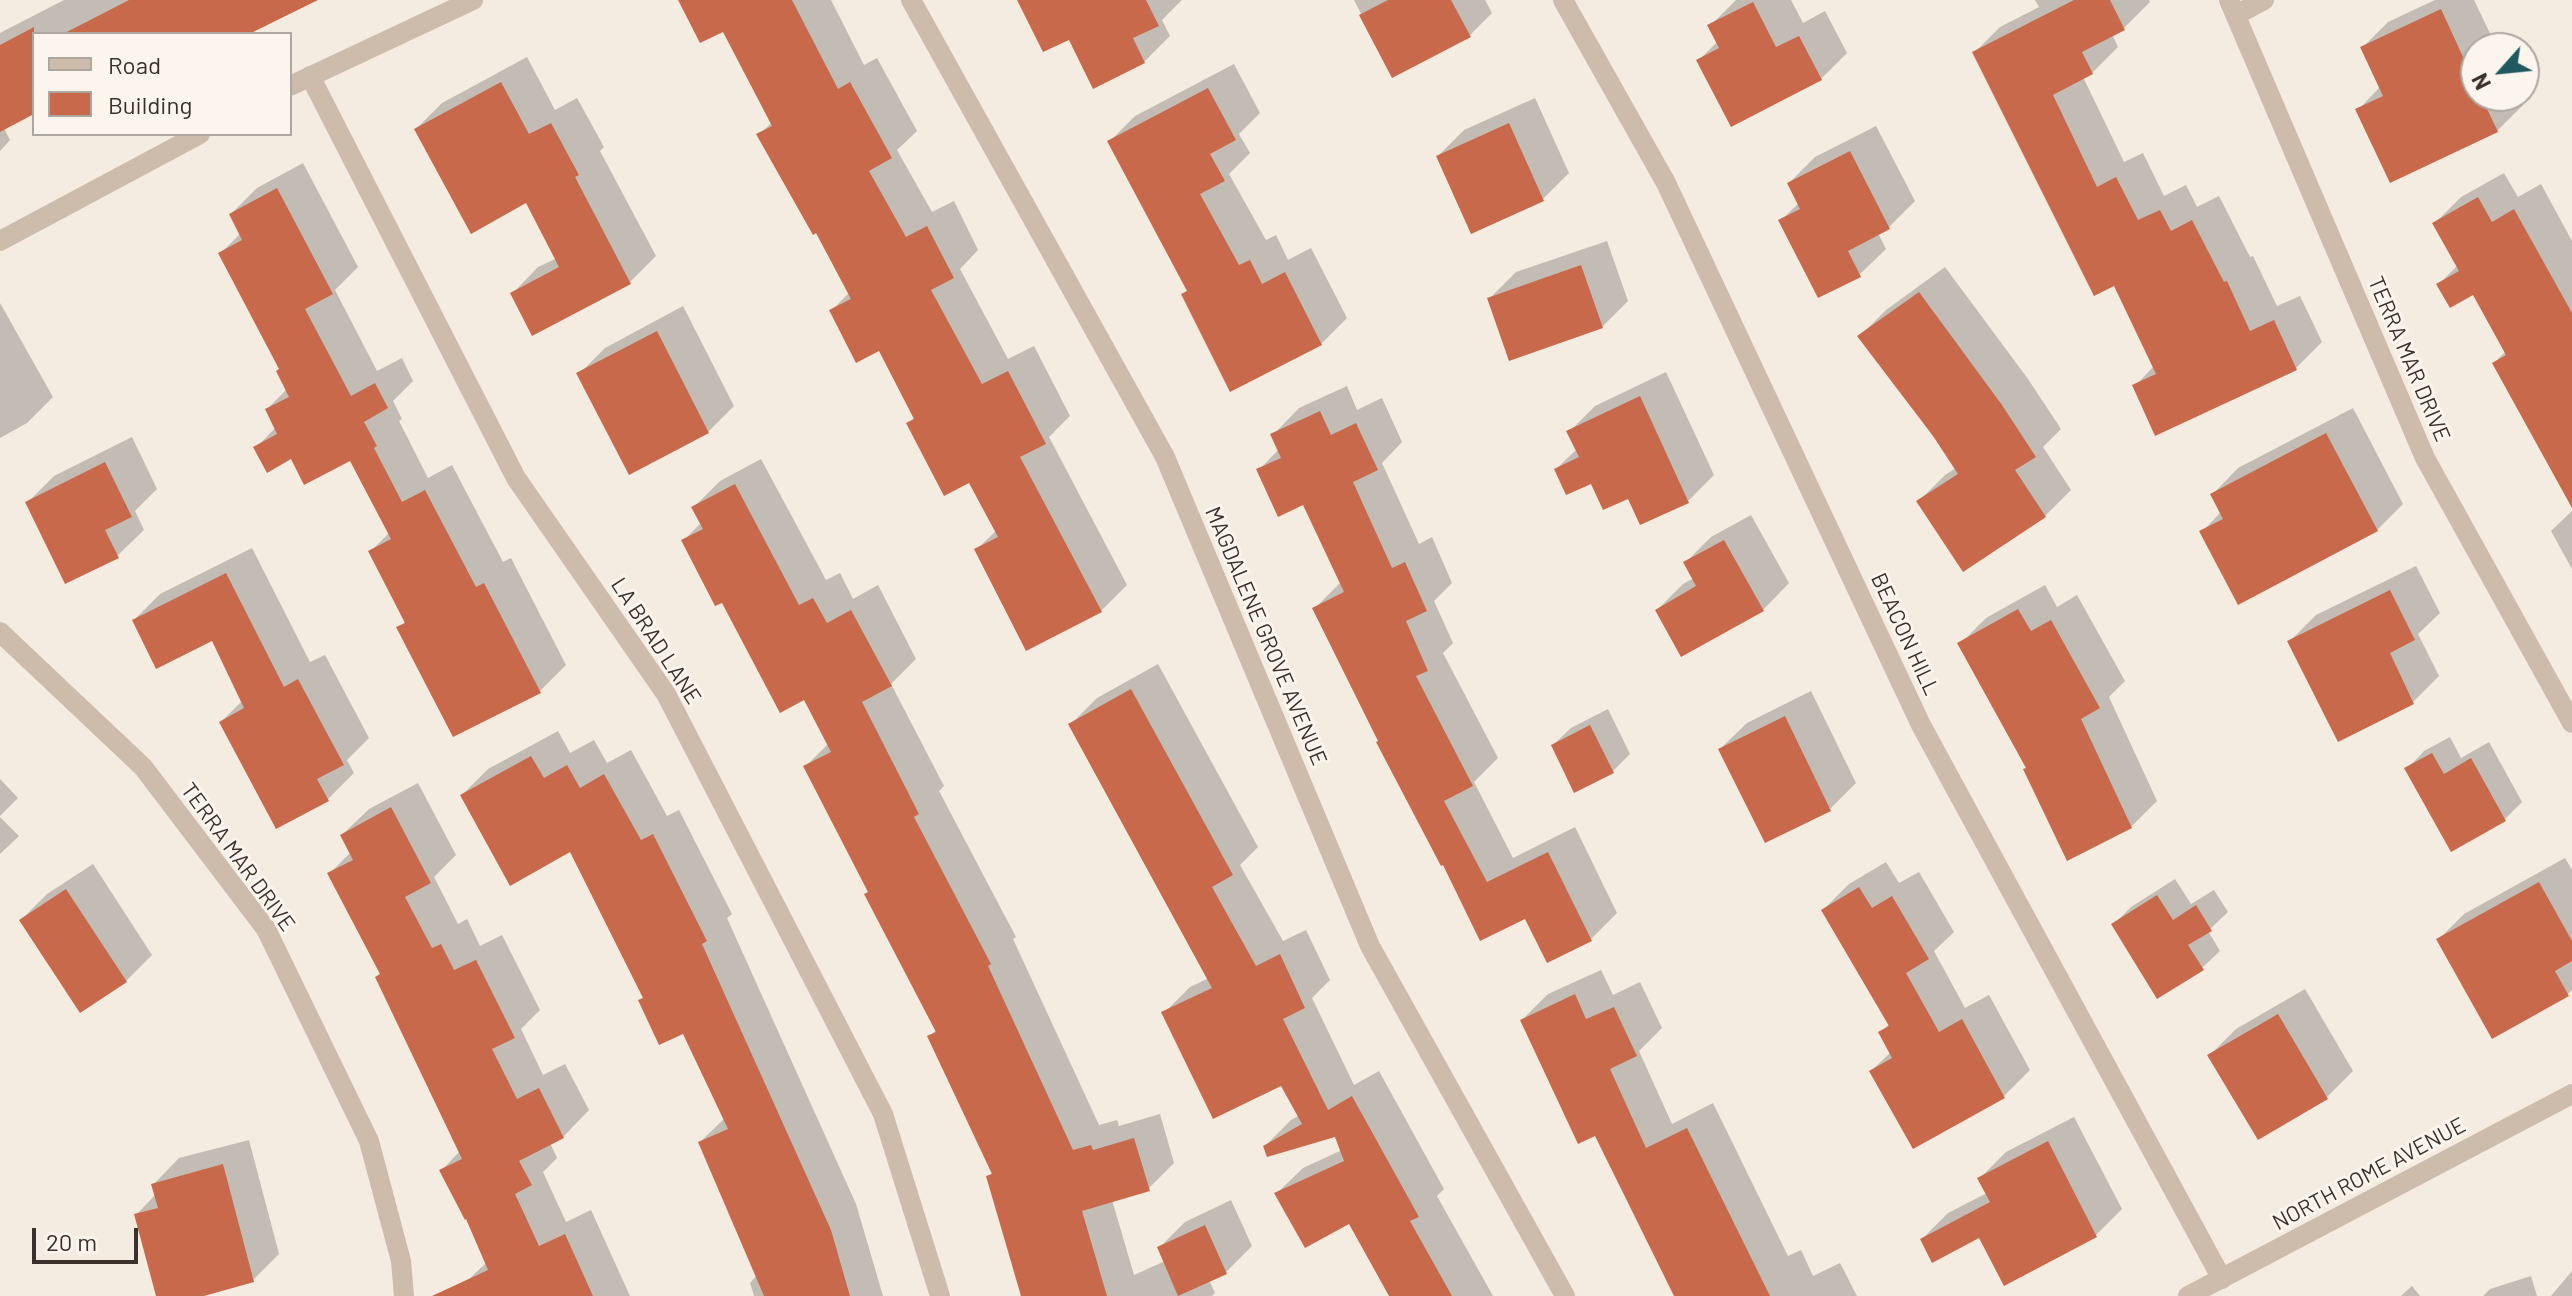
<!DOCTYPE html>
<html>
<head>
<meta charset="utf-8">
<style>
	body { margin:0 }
	#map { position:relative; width:2572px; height:1296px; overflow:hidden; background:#f4ebe1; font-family:Barlow,sans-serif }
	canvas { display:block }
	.legend { position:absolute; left:32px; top:32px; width:260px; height:104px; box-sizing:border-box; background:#fbf5ee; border:2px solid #aea6a0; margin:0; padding:10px 14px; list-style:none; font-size:24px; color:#3b302b }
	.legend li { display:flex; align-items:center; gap:16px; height:40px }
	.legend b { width:40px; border:2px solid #aea6a0 }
	.north { position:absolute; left:2460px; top:32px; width:80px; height:80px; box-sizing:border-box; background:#fbf5ee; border:2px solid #aea6a0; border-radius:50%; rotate:243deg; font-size:22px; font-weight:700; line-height:32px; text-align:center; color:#3b302b }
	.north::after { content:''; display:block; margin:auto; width:28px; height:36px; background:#1f5a5e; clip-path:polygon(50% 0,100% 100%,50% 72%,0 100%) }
	.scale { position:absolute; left:32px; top:1228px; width:106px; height:36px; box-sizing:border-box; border:4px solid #3b302b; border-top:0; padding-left:10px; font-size:24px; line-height:28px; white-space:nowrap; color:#3b302b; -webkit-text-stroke:6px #fbf5ee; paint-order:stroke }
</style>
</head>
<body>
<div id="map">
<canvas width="2572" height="1296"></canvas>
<ul class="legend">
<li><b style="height:10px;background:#cdbbac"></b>Road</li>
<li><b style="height:22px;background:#c8694b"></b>Building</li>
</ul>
<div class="north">N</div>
<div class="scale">20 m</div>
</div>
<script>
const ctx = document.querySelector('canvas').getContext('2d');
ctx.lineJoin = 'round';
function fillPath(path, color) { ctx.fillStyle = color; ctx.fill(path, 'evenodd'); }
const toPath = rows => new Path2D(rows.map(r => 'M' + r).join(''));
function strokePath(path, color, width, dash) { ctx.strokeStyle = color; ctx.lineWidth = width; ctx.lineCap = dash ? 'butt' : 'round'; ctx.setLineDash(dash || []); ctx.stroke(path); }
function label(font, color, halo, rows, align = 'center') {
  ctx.font = font + ' Barlow,sans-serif'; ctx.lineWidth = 6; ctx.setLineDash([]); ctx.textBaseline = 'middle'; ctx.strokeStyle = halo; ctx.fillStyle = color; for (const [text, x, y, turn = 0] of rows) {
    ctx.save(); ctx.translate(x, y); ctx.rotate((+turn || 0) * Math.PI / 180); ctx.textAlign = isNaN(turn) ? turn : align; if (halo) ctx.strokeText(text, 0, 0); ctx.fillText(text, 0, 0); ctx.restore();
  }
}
fillPath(toPath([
	[64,0,312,0,247,34,34,34,34,112,4,128,10,140,0,151,0,33],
	[680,0,831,0,864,65,877,58,917,131,897,150,932,212,954,201,978,250,960,269,1008,359,1034,346,1070,416,1049,437,1127,585,1101,611,977,549,997,530,970,481,909,423,915,417,879,348,831,311,850,292,817,231,759,135,772,122,724,29],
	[1025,0,1182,0,1162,20,1170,36,1144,62,1070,37],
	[1354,0,1485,0,1492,13,1470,35,1393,76],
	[1736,0,1791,0,1803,23,1825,11,1847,53,1821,79,1699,60,1718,41,1710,26],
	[2035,0,2149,0,2150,2,2124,28,2112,34,2118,47,2092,73,2083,77,2124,162,2143,153,2164,196,2186,185,2197,207,2219,196,2250,257,2253,256,2277,306,2300,296,2322,342,2296,368,2135,386,2154,366,2115,283,1974,53,2000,27,2039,7],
	[2435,0,2474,0,2497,48,2476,48,2476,96,2519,96,2523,105,2497,131,2358,110,2380,87,2362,48,2388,22],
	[527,57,555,110,577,98,604,147,600,151,656,256,630,282,512,294,538,267,557,258,527,201,416,129,442,103],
	[1234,64,1260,113,1239,134,1250,153,1229,174,1266,240,1276,235,1288,260,1311,248,1347,318,1321,344,1183,295,1188,290,1109,142,1135,116],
	[1535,98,1569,173,1543,199,1472,231,1438,156,1464,130],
	[1876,126,1915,201,1889,227,1878,233,1886,249,1859,275,1781,220,1799,203,1789,183,1815,157],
	[303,163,358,267,335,290,377,371,402,358,413,381,393,401,402,419,399,421,428,478,452,465,503,562,511,558,566,665,540,691,454,735,399,628,406,621,370,552,390,532,351,458,292,457,256,448,276,427,267,409,287,389,281,368,221,253,241,233,231,214,257,188],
	[2504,173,2518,197,2541,184,2572,241,2572,504,2494,363,2506,351,2473,293,2439,284,2458,265,2435,223,2461,197],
	[1607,241,1628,301,1602,327,1490,298,1516,272],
	[1945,267,2028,379,2061,429,2043,447,2071,490,2045,516,1919,501,1945,475,1956,468,1935,435,1860,336,1886,310],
	[0,303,53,397,27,423,0,438],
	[683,306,734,406,708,432,579,374,605,348],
	[1666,372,1714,475,1688,501,1641,523,1629,496,1556,469,1577,449,1569,432,1595,406],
	[1347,386,1357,410,1382,398,1402,442,1382,463,1419,544,1432,537,1452,583,1434,601,1453,643,1443,653,1498,758,1474,782,1513,858,1575,827,1617,913,1591,939,1526,916,1481,938,1315,608,1341,582,1304,502,1259,470,1279,449,1273,435,1299,408],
	[2353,408,2403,504,2377,530,2202,532,2221,512,2212,495,2238,468],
	[132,437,157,489,135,511,144,530,117,556,28,502,54,476],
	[761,459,826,580,840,573,853,599,878,585,916,659,891,684,944,786,939,791,1016,937,1013,939,1099,1125,1117,1120,1119,1126,1160,1114,1174,1163,1148,1189,1112,1200,1134,1275,1165,1261,1159,1248,1185,1222,1231,1200,1252,1246,1226,1272,1209,1280,1215,1293,1212,1296,1044,1296,989,1176,993,1172,930,1036,937,1029,806,766,829,743,805,697,723,600,683,541,702,522,694,507,720,481],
	[2572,511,2572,569,2551,531],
	[1751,515,1789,583,1763,610,1657,610,1683,584,1694,578,1685,563,1711,537],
	[252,548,310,662,325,655,369,738,347,760,354,773,328,799,221,722,243,700,213,638,134,620,160,594],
	[2416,566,2440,613,2418,634,2439,676,2413,702,2290,641,2316,615],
	[2045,585,2057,607,2077,595,2125,681,2109,697,2157,801,2131,827,2028,768,1960,644,1986,618],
	[1158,664,1258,847,1240,865,1283,941,1306,930,1330,980,1312,998,1354,1085,1379,1071,1444,1189,1437,1196,1493,1296,1391,1296,1350,1221,1277,1193,1303,1168,1342,1150,1336,1135,1265,1146,1291,1120,1300,1115,1282,1083,1164,1013,1190,987,1209,978,1071,724,1097,698],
	[1811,691,1856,783,1830,809,1720,749,1747,723],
	[1608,709,1630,754,1613,771,1553,745,1571,728],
	[558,731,570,753,594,740,607,763,631,750,667,816,679,810,732,914,727,918,856,1204,883,1296,754,1296,750,1283,757,1275,700,1142,725,1118,684,1031,640,1000,645,996,570,850,462,795,488,769],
	[2450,737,2461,758,2489,742,2522,802,2505,819,2407,769,2424,751],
	[0,779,18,798,0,816],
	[418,783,456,855,434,877,458,924,467,919,480,946,502,935,540,1010,521,1029,543,1075,565,1064,589,1110,563,1137,550,1143,557,1158,543,1172,566,1222,591,1210,630,1296,473,1296,467,1281,487,1262,467,1216,442,1170,460,1151,382,973,330,873,351,852,342,835,369,809],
	[0,817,19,836,0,854],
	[2565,858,2572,870,2572,990,2568,994,2438,940,2464,914],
	[1886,862,1899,883,1919,872,1954,932,1934,951,1965,1008,1989,995,2030,1070,2004,1096,1913,1146,1871,1071,1891,1052,1880,1033,1890,1023,1823,910,1849,884],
	[93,864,152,955,126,981,21,920,47,894],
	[2175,879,2191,904,2214,890,2228,912,2208,931,2220,951,2202,968,2113,925,2131,907],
	[1601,970,1613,995,1640,982,1662,1028,1639,1051,1672,1124,1713,1103,1788,1256,1801,1250,1813,1276,1840,1263,1857,1296,1687,1296,1596,1133,1522,1020,1548,994],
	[2305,989,2353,1071,2327,1097,2210,1055,2236,1029],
	[2074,1117,2122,1209,2096,1235,2004,1283,1980,1236,1922,1239,1948,1213,1987,1193,1980,1178,2006,1152],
	[249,1140,279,1254,253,1280,196,1296,158,1296,136,1215,156,1194,153,1185,179,1158],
	[2572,1271,2572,1296,2551,1296],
	[2531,1276,2537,1296,2483,1296,2490,1289],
	[2412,1286,2420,1296,2401,1296]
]), '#0003');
fillPath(toPath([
	[129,0,318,0,249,34,63,34],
	[678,0,792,0,838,89,850,82,892,158,869,171,906,237,927,226,954,278,931,290,982,384,1008,371,1046,444,1020,457,1102,612,1026,651,974,549,998,537,969,483,944,496,906,423,914,419,879,351,856,363,829,310,851,299,816,233,813,235,756,134,772,126,723,32,700,43],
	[1017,0,1146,0,1159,26,1133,38,1145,63,1093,89,1069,40,1043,52],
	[1388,0,1451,0,1471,37,1392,78,1359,15],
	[2074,0,2110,0,2125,30,2082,52,2093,74,2053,95,2097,187,2116,177,2138,220,2160,210,2171,231,2192,220,2224,282,2227,281,2250,331,2274,320,2297,370,2155,436,2132,385,2156,374,2114,286,2094,296,1972,52],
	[1753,2,1776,47,1799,36,1822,80,1731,127,1696,60,1719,48,1707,25],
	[2441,9,2476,85,2476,96,2481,96,2498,132,2390,183,2355,109,2383,96,2360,47],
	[34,27,34,114,0,132,0,45],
	[501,82,529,134,551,123,579,175,575,177,631,284,532,336,510,293,559,267,526,203,471,234,414,129],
	[1208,88,1236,140,1210,154,1225,181,1200,194,1239,265,1250,260,1262,284,1285,272,1322,345,1230,392,1181,294,1187,291,1107,141],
	[1509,123,1544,201,1471,234,1436,156],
	[1850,151,1890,229,1848,251,1861,277,1818,298,1778,220,1800,209,1787,183],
	[277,188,333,294,305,309,351,396,375,383,388,408,364,422,377,446,374,448,402,502,425,490,476,587,484,583,541,693,453,737,396,627,405,623,368,551,391,539,350,461,304,485,291,459,267,473,253,447,277,434,265,409,289,397,276,371,279,369,218,253,242,240,229,214],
	[2478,197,2492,222,2514,209,2572,313,2572,508,2492,363,2506,355,2473,295,2450,308,2436,284,2459,271,2432,223],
	[1581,265,1603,328,1509,361,1487,298],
	[1919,292,2002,405,2036,457,2015,470,2046,517,1963,572,1916,501,1958,474,1933,436,1857,336],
	[657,331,709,433,629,475,576,373],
	[1640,396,1689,503,1640,525,1628,499,1603,510,1591,484,1566,495,1554,469,1579,457,1566,431],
	[1320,411,1331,435,1356,423,1378,470,1353,482,1392,568,1405,562,1427,611,1406,621,1428,671,1416,676,1473,786,1444,801,1487,882,1548,852,1592,941,1547,963,1525,919,1480,941,1443,865,1441,866,1376,742,1378,741,1312,608,1344,592,1303,505,1278,517,1256,469,1281,458,1270,434],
	[2326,433,2378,531,2238,605,2199,531,2223,519,2210,494],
	[105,462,132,517,105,530,119,558,65,584,25,502],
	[735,484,799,605,813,598,827,623,851,610,892,686,862,702,919,814,914,817,991,964,988,966,1073,1150,1091,1145,1093,1150,1134,1138,1150,1191,1082,1211,1107,1296,1021,1296,986,1176,992,1174,927,1036,936,1032,864,894,868,892,803,766,831,752,804,700,780,713,722,603,715,606,681,540,703,529,691,507],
	[1724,540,1764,611,1681,657,1655,610,1696,586,1683,562],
	[226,573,284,687,298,679,344,765,317,779,329,801,276,829,219,722,244,708,212,641,156,669,132,620],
	[2390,590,2415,640,2390,653,2414,704,2338,742,2287,641],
	[2018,609,2031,631,2051,620,2100,708,2081,719,2132,828,2067,861,2023,769,2026,768,1957,643],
	[1131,689,1233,875,1212,887,1256,966,1280,954,1305,1008,1283,1019,1328,1110,1352,1096,1419,1217,1410,1221,1452,1296,1389,1296,1349,1224,1305,1248,1274,1193,1344,1161,1335,1137,1267,1157,1263,1146,1302,1124,1281,1086,1213,1119,1161,1012,1212,988,1068,724],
	[1785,716,1831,811,1765,843,1718,749],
	[1590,725,1614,773,1574,793,1551,745],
	[2432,753,2444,774,2471,758,2506,821,2451,852,2404,768],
	[531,756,544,778,567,765,580,788,604,774,641,840,653,834,707,941,702,944,831,1230,850,1296,764,1296,698,1142,728,1129,683,1034,659,1045,638,1000,643,998,570,852,510,886,460,795],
	[391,807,431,883,405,897,432,948,441,944,454,970,476,960,515,1038,492,1049,517,1099,539,1088,564,1138,519,1161,532,1185,515,1194,539,1246,565,1234,593,1296,432,1296,488,1270,466,1219,465,1220,439,1170,462,1159,375,977,380,974,327,873,353,860,340,835],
	[2539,882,2572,941,2572,961,2555,971,2569,996,2492,1039,2436,939],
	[1859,887,1872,908,1892,896,1929,959,1906,973,1939,1032,1962,1019,2005,1098,1913,1149,1869,1071,1892,1058,1878,1032,1889,1026,1821,910],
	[66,889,127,982,80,1013,19,920],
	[2157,895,2173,920,2196,905,2212,931,2188,945,2204,970,2157,999,2111,924],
	[1575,994,1586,1019,1614,1007,1637,1056,1610,1069,1646,1148,1687,1128,1770,1296,1674,1296,1595,1136,1578,1144,1520,1020],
	[2278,1014,2328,1099,2258,1140,2207,1055],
	[2048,1141,2097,1237,2004,1286,1979,1238,1932,1263,1920,1239,1990,1202,1977,1178],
	[223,1164,254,1282,204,1296,156,1296,134,1214,158,1208,151,1184],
	[1205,1225,1227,1274,1178,1296,1157,1247]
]), '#c8694b');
strokePath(toPath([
	[911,0,1165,457,1370,946,1565,1296],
	[1563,0,1666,183,1921,725,2222,1279],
	[2229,0,2425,458,2572,723],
	[2236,15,2264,0],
	[310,76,516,478,666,694,883,1114,940,1296],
	[290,86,473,0],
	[0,241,200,134],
	[0,632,143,767,266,929,369,1141,401,1261,404,1296],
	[2188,1296,2572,1094]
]), '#cdbbac', 20);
label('22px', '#3b302b', '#fbf5ee', [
	["TERRA MAR DRIVE",2409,359,67],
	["BEACON HILL",1905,634,65],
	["MAGDALENE GROVE AVENUE",1266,636,67],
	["LA BRAD LANE",656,641,57],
	["TERRA MAR DRIVE",238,857,54],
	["NORTH ROME AVENUE",2369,1174,-28]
]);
</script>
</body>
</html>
